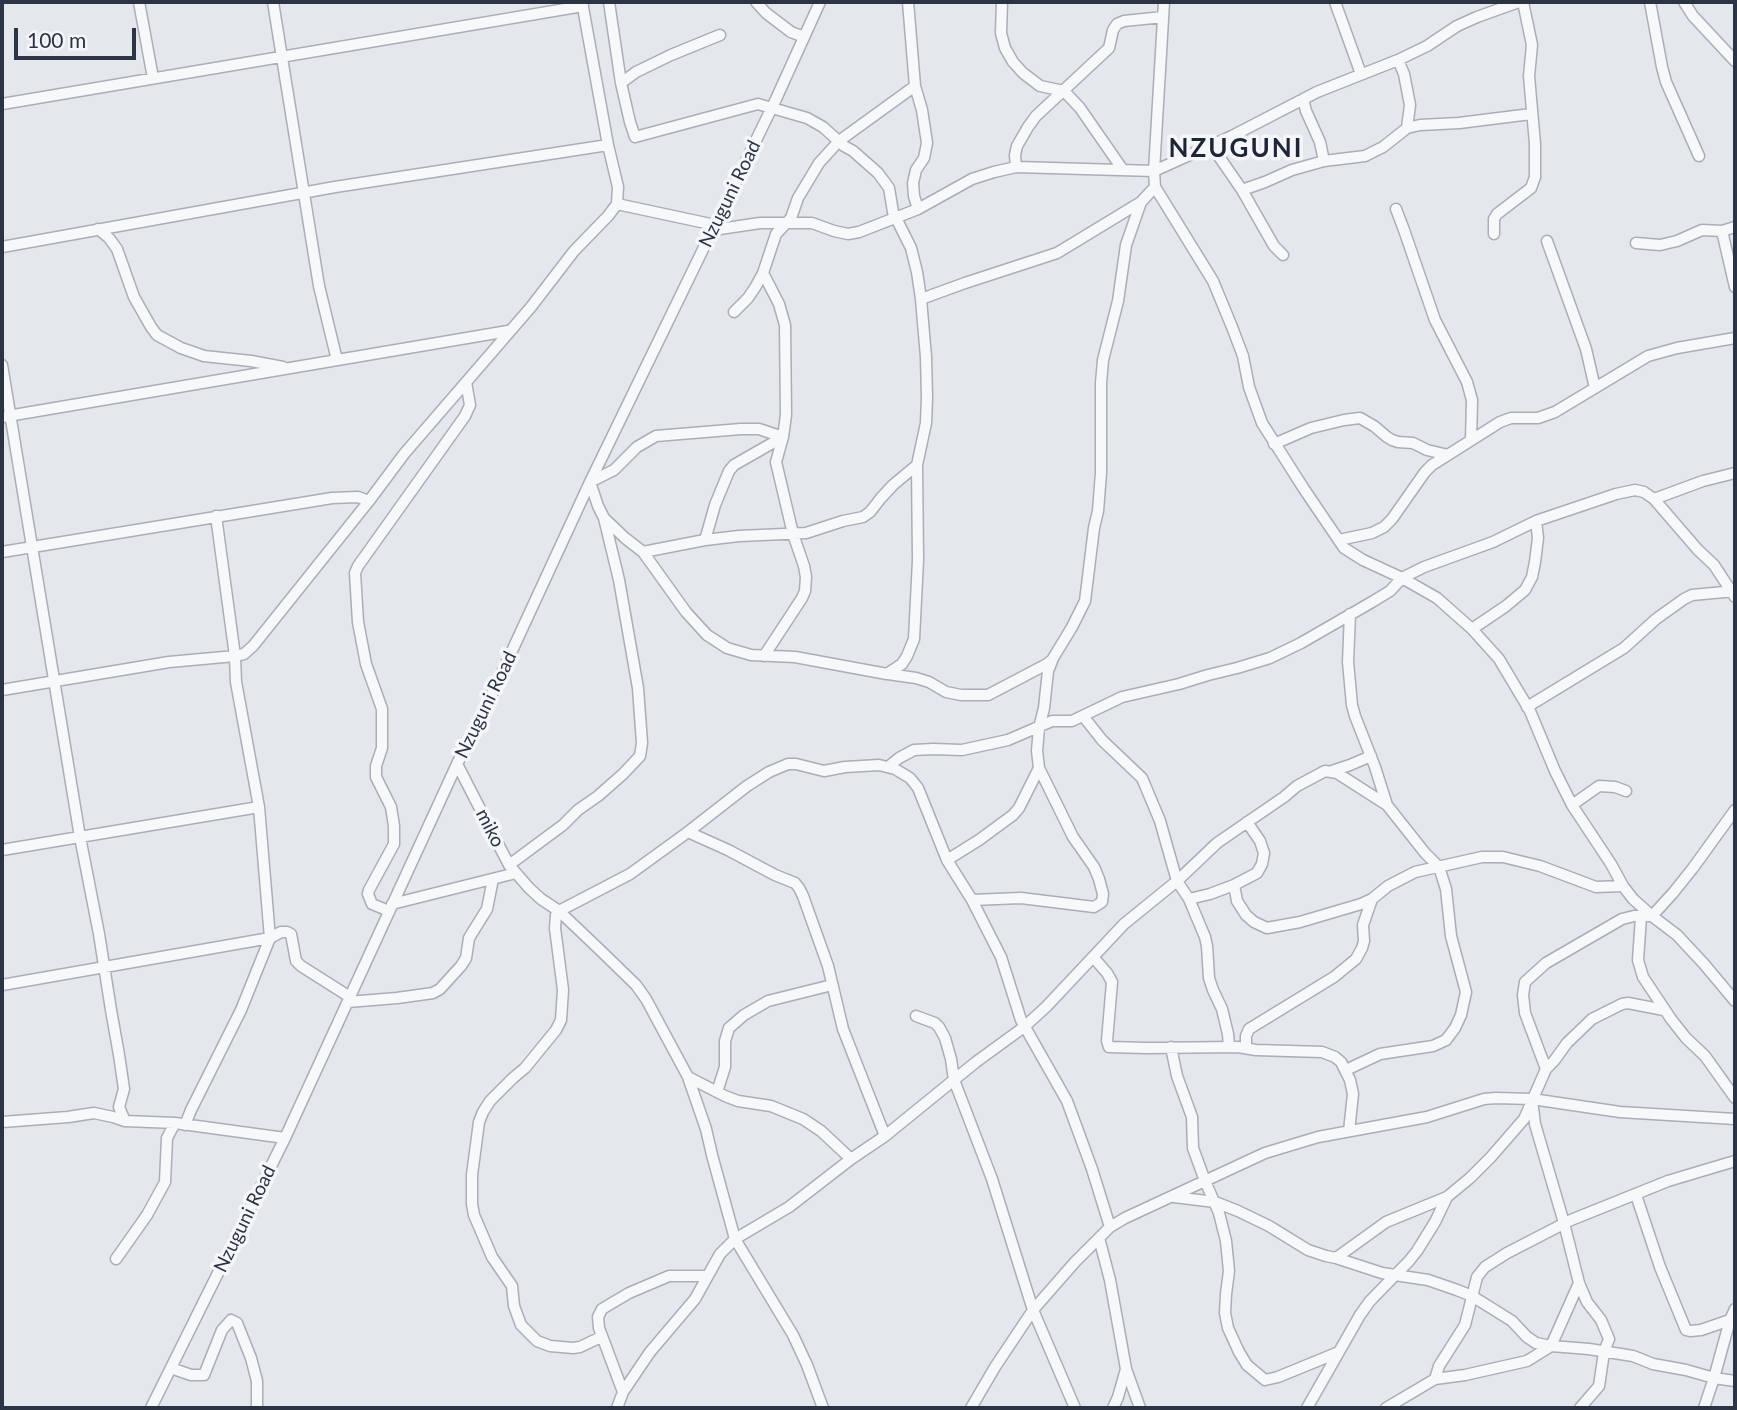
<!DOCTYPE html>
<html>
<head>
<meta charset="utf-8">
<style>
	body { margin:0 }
	#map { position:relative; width:1737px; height:1410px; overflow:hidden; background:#e4e7ec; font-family:Lato,sans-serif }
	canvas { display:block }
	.frame { position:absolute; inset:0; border:4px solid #2b3445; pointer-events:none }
	.scale { position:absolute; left:14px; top:28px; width:122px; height:32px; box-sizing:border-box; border:4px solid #2b3445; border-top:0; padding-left:9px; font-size:21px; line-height:24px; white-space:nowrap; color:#2b3445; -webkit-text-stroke:5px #f4f6f9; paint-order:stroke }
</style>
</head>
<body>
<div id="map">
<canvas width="1737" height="1410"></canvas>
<div class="frame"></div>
<div class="scale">100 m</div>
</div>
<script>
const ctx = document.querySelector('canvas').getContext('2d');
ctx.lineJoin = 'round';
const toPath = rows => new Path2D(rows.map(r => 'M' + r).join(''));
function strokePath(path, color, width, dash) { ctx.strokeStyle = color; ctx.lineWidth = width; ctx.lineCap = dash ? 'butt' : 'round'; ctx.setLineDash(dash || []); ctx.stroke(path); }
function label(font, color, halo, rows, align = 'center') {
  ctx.font = font + ' Lato,sans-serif'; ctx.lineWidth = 7; ctx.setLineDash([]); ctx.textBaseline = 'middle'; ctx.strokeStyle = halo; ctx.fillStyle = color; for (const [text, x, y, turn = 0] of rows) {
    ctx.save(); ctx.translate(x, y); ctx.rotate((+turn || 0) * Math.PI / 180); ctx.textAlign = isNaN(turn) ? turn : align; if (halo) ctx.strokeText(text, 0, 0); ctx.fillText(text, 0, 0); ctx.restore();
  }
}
const street = toPath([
	[139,2,153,78],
	[273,2,319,286,337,360],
	[609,2,621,83,630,122,635,137,758,104,807,118,823,127,844,146,853,151,878,173,889,188,893,212,911,248,917,272,921,299,926,357,927,398,926,423,917,465,918,560,914,639,907,656,902,664,887,674,795,657,751,655,727,648,721,644,707,635,686,612,643,552,625,538,604,518,598,506,590,482,614,470,637,447,656,436,741,429,759,429,783,437],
	[756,2,766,13,791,32,804,37],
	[908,2,915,86,922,110,927,143,924,158,916,170,913,183,914,196,918,209],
	[1002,2,1001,33,1005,48,1013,62,1023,73,1040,86,1064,91,1080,108,1123,170],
	[1164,2,1154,171,1155,187,1213,281,1232,327,1243,356,1249,387,1262,423,1304,489,1344,548,1363,560,1402,578,1437,598,1472,629,1499,659,1530,711,1555,771,1572,805,1611,864,1623,886,1633,899,1652,916,1677,935,1704,964,1735,1001],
	[1335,2,1361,74],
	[1650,2,1662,67,1666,82,1699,156],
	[1684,2,1693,16,1735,61],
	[1398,60,1404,74,1410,105,1407,128],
	[621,83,636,72,671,55,720,35],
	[1303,99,1306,111,1320,142,1324,161],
	[2,104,583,6],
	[1211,145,1242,190,1274,246,1283,255],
	[1016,167,1015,155,1017,146,1028,127,1036,116,1109,48,1113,30,1117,24,1124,21,1163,17],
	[1242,190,1265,182,1292,170,1324,161,1365,156,1383,147,1407,128,1420,125,1459,123,1531,114],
	[617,204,715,225],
	[1396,209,1404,230,1435,320,1467,382,1472,400,1471,440],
	[98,229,109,238,117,249,134,297,151,327,157,335,181,348,204,356,251,361,283,367],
	[713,230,760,223,812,223,834,231,848,234,859,232,918,209,972,179,994,172,1016,167,1154,171,1232,136,1317,92,1398,60,1427,46,1457,26,1477,17,1519,2],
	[1722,231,1735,287],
	[1494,234,1494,219,1497,214,1531,188,1535,177,1535,144,1529,76,1532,45,1523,2],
	[1547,241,1586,349,1595,388],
	[1636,243,1660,245,1677,241,1702,230,1722,231,1735,227],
	[2,247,335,187,608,145],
	[763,273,779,304,785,325,786,415,783,437,776,462,793,534,804,566,806,577,805,591,802,598,764,656],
	[921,299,965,283,1057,253,1141,202,1155,187],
	[734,312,748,298,756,286,763,273,776,234,791,218,798,198,819,163,839,141,915,86],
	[2,365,80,837,99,934,111,1010,119,1055,124,1089,119,1107,125,1121],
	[2,417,508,331],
	[1274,444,1311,428,1344,420,1360,418,1374,426,1387,437,1392,440,1398,442,1413,443,1427,450,1448,455],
	[1654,499,1703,481,1735,473],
	[705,540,715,505,729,471,734,465,783,437],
	[1339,540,1372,533,1384,527,1392,519,1425,472,1432,465,1500,422,1511,418,1538,418,1555,412,1648,356,1677,348,1735,338],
	[2,552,332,498,358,497,369,501],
	[643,552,705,540,739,536,806,533,843,521,863,517,870,512,881,498,893,485,917,465],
	[1472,629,1506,606,1525,590,1532,577,1535,562,1538,538,1536,521],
	[888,674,916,678,929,682,946,692,961,695,988,695,1047,664,1052,660,1072,627,1085,601,1094,528,1098,511,1101,473,1101,383,1103,360,1118,301,1126,245,1141,202],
	[2,690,169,662,235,656,244,654,253,646,369,501,404,454,531,307,574,251,608,216,617,204,618,187,608,145,582,2],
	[1527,707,1624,648,1656,619,1684,599,1692,595,1735,591],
	[1083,716,1102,740,1142,778,1160,821,1177,881,1189,899,1205,937,1207,946,1209,978,1213,990,1222,1009,1228,1034,1229,1047],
	[457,764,509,865,529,888,541,899,559,911,600,950,636,985,646,999,688,1077,706,1129,712,1155,735,1239,793,1335,807,1365,823,1408],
	[888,767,899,758,914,750,933,749,962,750,1008,740,1052,721,1072,721,1122,697,1179,684,1208,675,1237,668,1270,658,1301,643,1372,602,1390,591,1402,578,1424,567,1493,542,1536,521,1616,494,1635,490,1644,492,1654,499,1698,550,1714,565,1735,597],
	[1332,771,1350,765,1371,756],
	[1572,805,1599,786,1615,787,1626,791],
	[688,832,728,850,775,875,795,883,799,888,803,896,828,966,843,1029,885,1136],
	[2,850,259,807],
	[947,860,979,840,1013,815,1019,808,1039,768],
	[509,865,563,825,578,810,598,796,623,774,640,756,642,743,638,688,619,580,604,518],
	[1234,885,1237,901,1246,915,1254,922,1267,928,1300,922,1361,904,1372,899,1388,886,1415,872,1482,857,1503,857,1540,866,1596,887,1623,886],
	[1189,899,1210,894,1234,885,1257,873,1262,864,1264,853,1260,841,1247,822],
	[972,900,1021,898,1094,907,1102,902,1103,894,1099,879,1094,867,1073,837,1039,768,1037,751,1039,728,1044,708,1048,671,1052,661],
	[392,904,516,873],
	[389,911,372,904,368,894,369,890,394,844,394,826,391,807,376,777,376,766,382,748,382,709,366,664,358,622,355,573,358,566,465,416,470,405,466,382],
	[1641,917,1638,960,1643,977,1671,1019,1686,1038,1705,1056,1735,1098],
	[1093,957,1107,973,1112,982,1107,1041,1109,1047,1146,1048,1238,1047,1256,1050,1322,1052,1335,1057,1341,1062,1350,1080,1353,1094,1349,1131],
	[2,985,270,938,281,932,287,932,291,934,296,961,301,966,350,997],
	[348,1002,397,998,433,993,440,989,461,966,466,958,469,938,487,909,493,879],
	[916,1016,935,1023,939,1027,945,1038,951,1059,954,1080,992,1179,1033,1310,1075,1408],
	[1171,1047,1177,1076,1192,1117,1193,1148,1205,1181,1219,1213,1226,1241,1229,1271,1226,1294,1225,1313,1228,1328,1239,1352,1247,1365,1265,1380,1278,1377,1339,1352],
	[1246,1048,1246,1036,1249,1029,1334,977,1356,959,1362,948,1364,941,1363,925,1372,899],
	[1546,1069,1525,1013,1523,995,1525,982,1546,963,1622,919,1634,916,1652,916,1673,893,1693,868,1735,810],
	[1346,1070,1380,1054,1433,1046,1446,1040,1455,1028,1461,1015,1466,992,1451,936,1446,889,1439,867,1425,853,1387,805,1375,767,1355,716,1352,705,1348,662,1350,614],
	[688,1077,725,1096,738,1101,771,1106,803,1119,821,1131,851,1159],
	[717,1092,725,1067,725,1041,729,1028,744,1015,768,1001,832,985],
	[1532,1100,1535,1124,1564,1223,1579,1283,1587,1302,1601,1320,1609,1339,1604,1352,1599,1386,1580,1408],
	[2,1122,68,1117,94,1113,113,1117,125,1121,175,1123,285,1138],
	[185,1125,191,1110,241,1010,270,938,259,807,236,682,235,656,216,516],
	[1636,1195,1660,1267,1686,1330,1690,1331,1701,1330,1730,1320],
	[1174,1197,1215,1202,1238,1211,1269,1226,1308,1250,1326,1256,1336,1258,1382,1273,1428,1280,1457,1290,1472,1296,1512,1321,1527,1337,1536,1343,1551,1346,1589,1349,1633,1356,1653,1364,1686,1370,1714,1378,1735,1381],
	[1099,1238,1110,1280,1126,1369,1140,1408],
	[1336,1258,1386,1222,1447,1197,1470,1178,1491,1157,1524,1119,1546,1069,1554,1061,1567,1043,1592,1019,1622,1004,1628,1003,1664,1010],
	[116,1259,147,1215,165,1182,167,1138,175,1123],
	[601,1337,580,1347,573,1348,550,1346,537,1341,521,1325,514,1306,512,1286,492,1257,474,1215,472,1204,472,1175,479,1122,483,1112,490,1101,513,1078,525,1068,556,1030,561,1020,563,990,555,928,556,915,559,911,630,874,688,832,747,786,769,772,788,764,796,764,824,771,845,767,879,765,895,769,910,778,918,788,947,860,972,900,1001,957,1021,1020,1067,1101,1092,1169,1110,1227],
	[171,1368,191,1375,204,1375,222,1330,231,1320,237,1323,251,1358,257,1381,257,1408],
	[1435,1379,1439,1366,1465,1325,1477,1277,1485,1267,1507,1253,1571,1220,1668,1181,1735,1161],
	[623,1392,599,1328,598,1317,602,1309,629,1293,669,1276,706,1276],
	[151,1408,285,1138,457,764,493,692,590,482,776,99,820,2],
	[617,1408,623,1392,650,1352,695,1299,720,1254,735,1239,789,1207,851,1159,885,1136,976,1062,1024,1027,1046,1007,1124,924,1177,881,1217,843,1284,797,1297,786,1325,771,1337,773,1387,805],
	[971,1408,995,1367,1033,1310,1075,1262,1110,1227,1125,1218,1265,1153,1318,1137,1427,1117,1484,1099,1496,1098,1532,1099,1620,1112,1735,1119],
	[1113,1408,1118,1397,1126,1369],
	[1307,1408,1360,1315,1370,1301,1409,1261,1417,1251,1435,1222,1447,1197],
	[1386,1408,1435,1379,1465,1375,1527,1361,1551,1346,1579,1283],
	[1704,1408,1714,1378,1730,1320,1735,1309]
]);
strokePath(street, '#a9aeb7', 13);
strokePath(street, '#f7f8fa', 10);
label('19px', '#2b3445', '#f4f6f9', [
	["Nzuguni Road",730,194,-64],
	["Nzuguni Road",486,705,-64],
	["miko",490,828,63],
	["Nzuguni Road",245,1219,-64]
]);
ctx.letterSpacing = '2px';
label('bold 26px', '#1d2536', '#f4f6f9', [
	["NZUGUNI",1236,149]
]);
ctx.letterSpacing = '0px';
</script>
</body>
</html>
